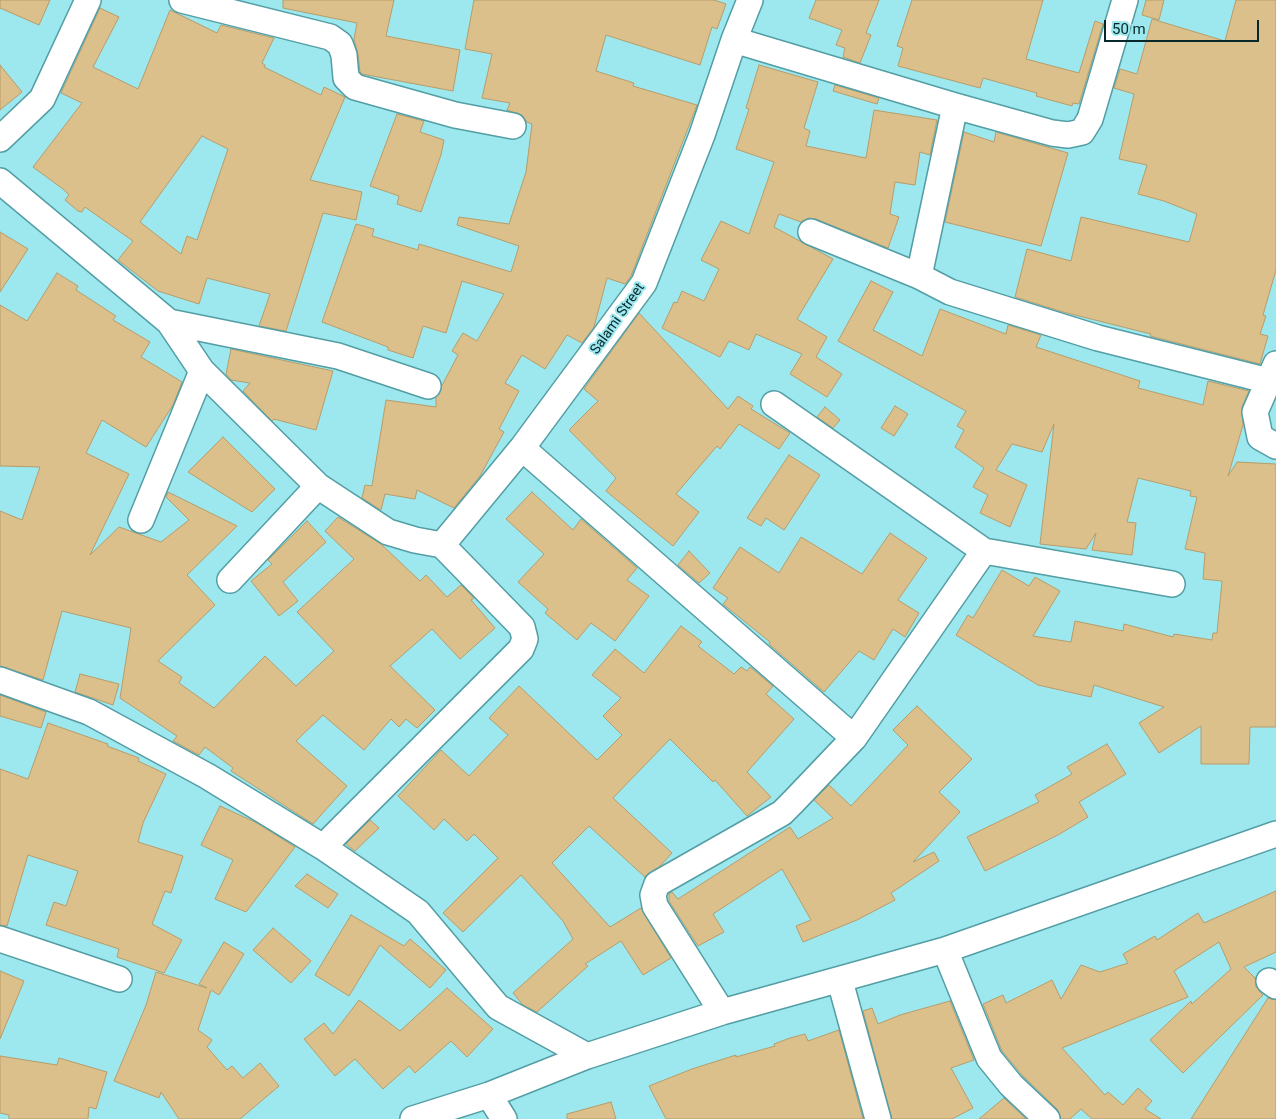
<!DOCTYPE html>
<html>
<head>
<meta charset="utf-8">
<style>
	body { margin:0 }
	#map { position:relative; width:1276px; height:1119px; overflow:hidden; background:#9ce8ee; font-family:Roboto,sans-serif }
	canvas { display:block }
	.scale { position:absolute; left:1104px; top:20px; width:155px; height:22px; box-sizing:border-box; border:2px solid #07282b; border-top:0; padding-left:6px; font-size:15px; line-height:18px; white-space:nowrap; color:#07282b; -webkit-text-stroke:4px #9ce8ee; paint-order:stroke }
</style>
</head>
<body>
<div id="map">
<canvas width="1276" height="1119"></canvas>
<div class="scale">50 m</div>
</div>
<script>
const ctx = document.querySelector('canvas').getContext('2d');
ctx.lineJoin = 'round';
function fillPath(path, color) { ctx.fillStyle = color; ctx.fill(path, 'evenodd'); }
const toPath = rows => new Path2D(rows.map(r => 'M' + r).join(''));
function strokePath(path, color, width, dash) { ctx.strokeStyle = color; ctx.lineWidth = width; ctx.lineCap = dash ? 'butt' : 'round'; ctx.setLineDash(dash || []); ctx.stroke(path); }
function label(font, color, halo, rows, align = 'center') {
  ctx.font = font + ' Roboto,sans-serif'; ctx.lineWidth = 4; ctx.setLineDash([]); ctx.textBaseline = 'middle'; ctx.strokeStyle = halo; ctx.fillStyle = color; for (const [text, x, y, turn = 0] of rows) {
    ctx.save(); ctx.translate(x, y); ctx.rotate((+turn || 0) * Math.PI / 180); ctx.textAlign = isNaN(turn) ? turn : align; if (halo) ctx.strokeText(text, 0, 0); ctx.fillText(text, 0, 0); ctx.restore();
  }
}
const building = toPath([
	[0,0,50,0,39,25,0,8,0,0],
	[283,0,394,0,386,36,460,50,453,91,362,74,360,72,358,54,354,39,357,23,283,8,283,0],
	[474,0,714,0,726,4,717,29,712,27,700,65,606,35,596,71,634,83,633,86,697,105,631,276,625,284,607,278,594,327,582,343,567,335,545,369,522,355,505,383,519,391,499,429,504,432,480,476,454,508,417,490,415,499,385,494,381,510,362,498,365,485,372,486,386,400,436,407,436,397,458,355,452,351,463,333,477,341,504,294,462,281,446,333,423,326,413,358,388,350,388,347,322,322,356,224,374,229,372,236,418,250,419,244,511,272,519,246,457,225,459,217,509,224,526,172,532,124,527,122,522,115,507,110,510,103,482,98,492,54,465,49,474,0],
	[816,0,879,0,866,33,871,35,860,63,843,57,845,48,836,45,842,30,809,18,816,0],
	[912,0,1043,0,1026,59,1079,73,1095,21,1103,24,1079,104,1073,103,1072,106,1036,96,1037,93,983,78,980,88,898,66,903,48,897,46,912,0],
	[1146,0,1164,0,1159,20,1142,15,1146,0],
	[1236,0,1276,0,1276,270,1263,315,1266,316,1260,334,1268,336,1260,364,1150,336,1151,334,1063,312,1015,297,1027,249,1071,261,1081,217,1189,242,1197,214,1164,201,1138,194,1147,165,1119,159,1134,94,1114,88,1120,69,1137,74,1152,19,1225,41,1236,0],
	[100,8,119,17,93,67,138,89,170,10,217,33,221,25,274,38,262,63,265,65,264,67,321,95,324,87,345,97,310,180,362,192,356,220,323,213,286,331,259,326,270,294,207,278,199,304,158,291,118,260,133,241,85,207,82,212,78,211,65,200,69,195,63,189,33,167,82,103,61,93,100,8],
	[202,136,228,149,197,240,187,236,181,254,140,222,202,136],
	[0,65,22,92,0,110,0,65],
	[759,65,818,82,804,128,810,131,806,146,866,158,874,110,937,120,930,155,920,152,915,185,895,182,890,214,899,217,888,248,816,219,809,218,801,222,779,214,774,227,833,259,797,319,827,337,816,357,842,374,827,397,790,374,802,354,756,334,749,350,729,341,720,357,662,328,674,302,677,303,682,291,704,301,719,269,701,260,721,221,749,234,774,162,736,149,749,109,746,108,759,65],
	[835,85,879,98,877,104,833,91,835,85],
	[397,114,424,121,420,132,444,140,441,155,421,212,397,204,399,196,370,186,397,114],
	[964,132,994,142,996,132,1068,153,1041,246,945,222,964,132],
	[0,232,28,249,0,292,0,232],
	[57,273,78,286,76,290,116,316,113,320,150,342,141,357,182,382,173,405,146,447,102,420,86,453,129,474,90,555,119,527,161,542,189,520,166,497,168,492,237,526,187,575,215,605,158,661,182,677,179,683,214,708,265,656,296,686,334,651,297,612,354,559,325,531,338,517,381,544,420,581,426,575,447,597,461,585,474,598,471,600,495,628,460,659,432,629,390,666,435,710,417,728,406,719,399,727,391,719,364,750,323,715,296,741,347,786,313,824,231,771,233,768,205,747,199,755,173,741,177,736,120,698,131,628,62,611,43,680,0,666,0,511,22,520,40,467,0,466,0,305,27,321,57,273],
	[871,281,893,292,873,330,922,356,940,309,1006,334,1008,325,1041,335,1036,347,1140,381,1138,388,1203,405,1208,381,1249,391,1242,407,1243,425,1228,476,1237,462,1276,464,1276,727,1250,727,1249,764,1201,764,1201,726,1159,753,1139,723,1164,707,1094,685,1091,697,1038,685,956,635,968,615,973,618,1002,570,1029,586,1035,577,1060,591,1033,636,1071,642,1075,621,1123,631,1124,624,1173,637,1174,634,1212,640,1213,633,1217,633,1222,581,1203,579,1205,553,1185,549,1197,497,1190,496,1191,491,1138,478,1127,522,1136,523,1132,555,1092,550,1096,533,1086,549,1040,544,1054,424,1042,452,1012,444,996,470,1027,485,1010,527,980,513,988,495,973,487,984,468,955,447,964,430,957,426,966,411,838,341,871,281],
	[639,313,728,409,738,396,753,406,751,409,790,433,779,449,739,424,720,449,717,446,676,494,699,512,673,546,606,491,616,478,569,430,598,401,584,389,639,313],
	[231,349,333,371,316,430,274,419,272,421,243,391,250,383,231,380,226,374,231,349],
	[895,406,908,414,894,436,881,428,895,406],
	[825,407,840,420,833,428,817,417,825,407],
	[223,437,275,489,252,512,188,472,223,437],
	[789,455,820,475,784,530,766,518,761,526,747,518,789,455],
	[532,492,573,530,581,519,637,568,627,580,649,596,615,641,591,623,577,640,545,613,548,609,518,582,544,554,506,519,532,492],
	[307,521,326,542,283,582,298,601,279,616,251,581,272,564,268,560,307,521],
	[890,533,927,558,898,600,919,613,905,637,893,629,874,660,859,651,824,692,769,644,770,642,723,604,728,598,713,588,740,547,779,573,801,537,862,574,890,533],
	[689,551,710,573,699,583,678,565,689,551],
	[681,626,702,642,698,646,734,674,741,667,747,671,750,667,773,686,766,694,794,719,747,772,771,797,747,816,715,780,713,782,670,739,613,798,672,853,660,866,645,877,589,826,552,863,610,927,641,908,671,958,643,975,621,941,585,964,588,966,537,1012,523,1005,513,993,573,939,563,921,521,875,463,932,443,913,498,858,474,834,467,841,444,819,434,830,398,796,441,750,469,776,508,735,489,718,519,686,597,760,622,735,603,716,621,698,592,675,615,649,644,673,681,626],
	[80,674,119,684,113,705,75,692,80,674],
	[0,695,46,712,41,728,0,716,0,695],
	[917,706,972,759,939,792,960,812,913,862,934,852,939,861,891,893,895,900,857,920,803,942,796,926,811,920,782,869,713,914,724,932,698,946,669,901,669,894,672,892,678,899,790,827,798,839,833,818,814,800,829,785,851,806,908,745,893,730,917,706],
	[48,723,108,744,107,746,139,758,138,761,166,774,143,823,138,842,183,856,171,893,165,891,152,924,182,940,164,973,117,957,119,949,46,925,54,902,66,906,78,871,28,855,7,926,0,925,0,769,28,779,48,723],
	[1107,744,1126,774,1079,802,1088,817,1058,835,985,871,967,837,1039,802,1035,795,1072,774,1067,767,1107,744],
	[220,806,257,823,295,847,246,912,215,899,233,860,201,845,220,806],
	[370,820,379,828,355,851,346,844,370,820],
	[307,874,338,894,328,908,295,886,307,874],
	[1276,891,1276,952,1244,967,1255,978,1256,987,1263,995,1183,1073,1150,1040,1191,1001,1192,1004,1231,969,1219,942,1174,971,1188,997,1062,1048,1105,1095,1108,1092,1123,1105,1138,1088,1152,1101,1145,1109,1161,1119,1092,1119,1081,1109,1070,1119,1061,1119,1057,1109,1022,1075,1002,1051,983,1004,1003,995,1006,1003,1052,980,1061,999,1081,965,1100,972,1128,963,1123,954,1155,936,1157,940,1198,913,1204,923,1276,891],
	[351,915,404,946,410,939,446,970,430,988,380,945,349,996,315,975,351,915],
	[273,928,311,961,291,983,253,950,273,928],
	[224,942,244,954,219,995,211,990,198,1030,212,1040,207,1047,227,1070,232,1066,243,1078,260,1063,279,1086,240,1119,179,1119,161,1092,159,1098,114,1081,146,1005,156,972,207,988,199,984,224,942],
	[0,971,24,981,0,1039,0,971],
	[447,988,493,1029,467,1057,451,1041,415,1073,409,1066,383,1089,355,1059,335,1076,304,1039,324,1023,333,1034,359,1000,400,1031,447,988],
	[1268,998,1276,1000,1276,1119,1191,1119,1268,998],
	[950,1001,974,1060,951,1068,973,1108,952,1119,892,1119,863,1011,872,1008,878,1024,900,1015,950,1001],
	[839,1030,863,1119,666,1119,649,1086,692,1069,736,1055,736,1057,775,1046,774,1044,790,1038,805,1034,808,1041,839,1030],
	[0,1056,57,1065,59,1058,107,1072,96,1109,89,1107,88,1119,9,1119,9,1115,0,1113,0,1056],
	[1004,1098,1026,1119,979,1119,1004,1098],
	[611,1102,616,1119,567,1119,567,1114,611,1102]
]);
fillPath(building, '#dbc08c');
strokePath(building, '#b79c69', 1);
const street = toPath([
	[182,0,330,37,340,44,344,55,346,78,355,87,455,115,513,126],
	[734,40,955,106,1052,133,1068,135,1082,132,1090,119,1125,0],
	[0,139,42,99,88,0],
	[0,181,169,322,202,371,318,486,388,532,415,540,442,545,522,627,525,639,521,649,323,847],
	[811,232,919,276,950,292,1098,338,1269,381],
	[919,276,955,106],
	[169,322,338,356,428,386],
	[1276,364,1255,412,1260,437,1276,446],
	[774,404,984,551,1172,584],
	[522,448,854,738],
	[141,520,202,371],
	[442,545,522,448,644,283,702,135,734,40,750,0],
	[230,580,318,486],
	[0,680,89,712,207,776,323,847,418,912,498,1007,587,1056],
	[0,939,119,979],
	[945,950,989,1058,1011,1085,1047,1119],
	[840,981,878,1119],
	[1269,981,1276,986],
	[722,1012,655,906,653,895,657,884,782,813,793,802,854,738,984,551],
	[489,1095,504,1119],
	[413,1119,489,1095,587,1056,722,1012,945,950,1276,834]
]);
strokePath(street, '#539ea5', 28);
strokePath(street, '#fff', 25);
label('14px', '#07282b', '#9ce8ee', [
	["Salami Street",618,319,-55]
]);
</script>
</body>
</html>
